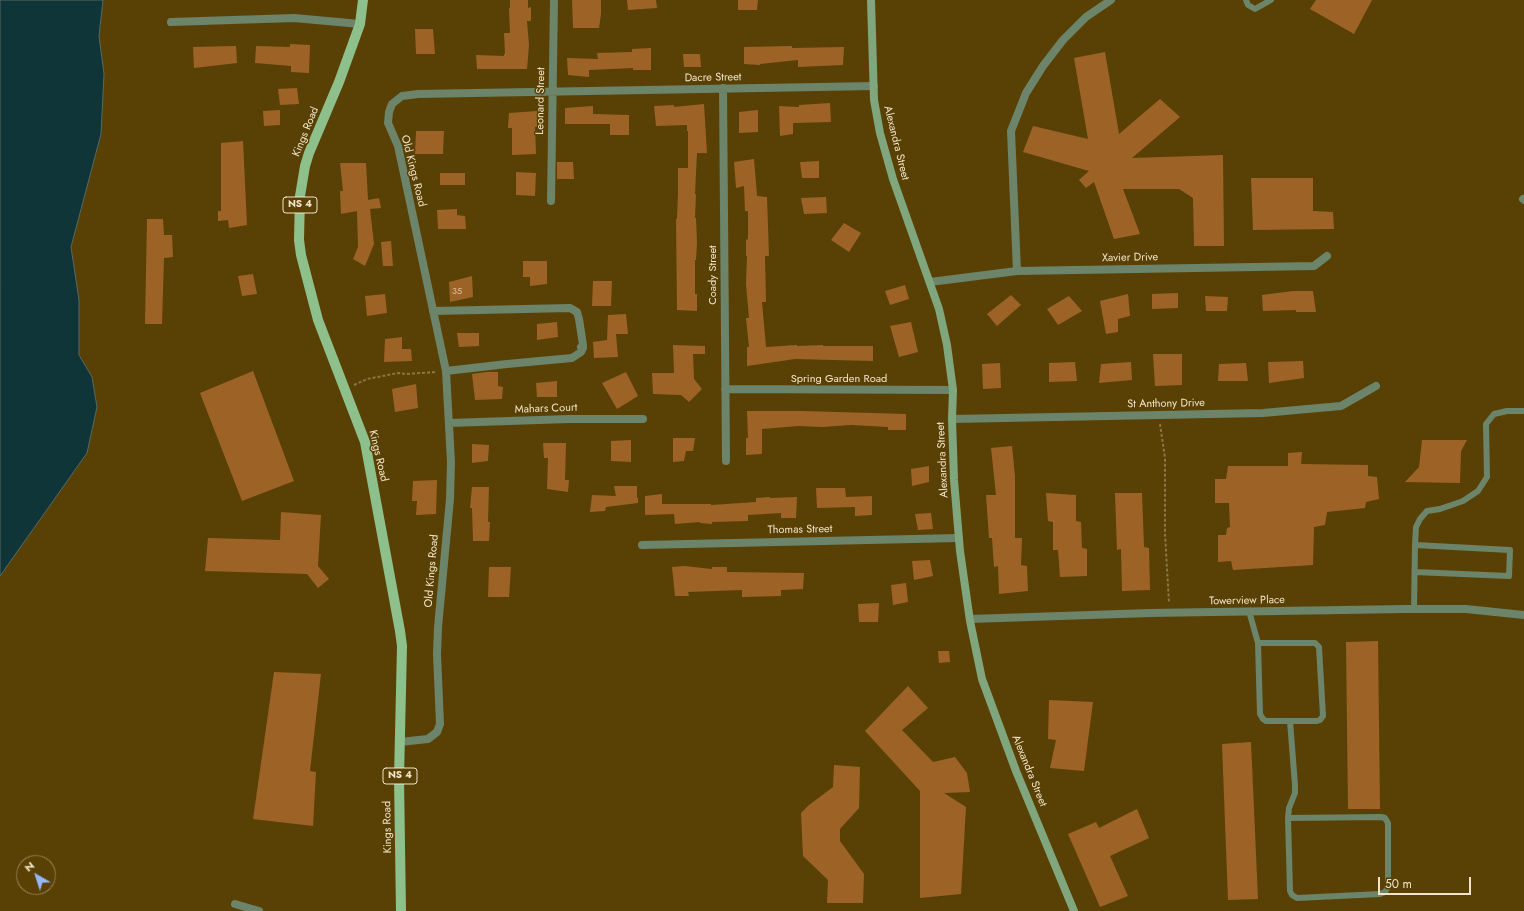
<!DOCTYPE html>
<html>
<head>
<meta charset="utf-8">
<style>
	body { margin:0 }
	#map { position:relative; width:1524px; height:911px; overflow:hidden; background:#594105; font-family:Jost,sans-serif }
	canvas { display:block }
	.north { position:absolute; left:16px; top:855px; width:40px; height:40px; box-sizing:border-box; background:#594105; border:1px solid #968253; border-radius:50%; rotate:321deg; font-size:11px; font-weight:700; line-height:16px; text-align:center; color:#f2e4c9 }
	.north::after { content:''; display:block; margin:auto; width:14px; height:18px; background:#94b7fd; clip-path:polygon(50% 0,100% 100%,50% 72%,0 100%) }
	.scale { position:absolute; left:1378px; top:877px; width:93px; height:18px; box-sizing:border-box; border:2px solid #f2e4c9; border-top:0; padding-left:5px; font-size:12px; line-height:14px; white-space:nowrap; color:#f2e4c9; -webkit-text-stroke:3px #594105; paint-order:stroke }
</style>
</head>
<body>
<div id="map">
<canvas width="1524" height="911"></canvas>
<div class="north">N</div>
<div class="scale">50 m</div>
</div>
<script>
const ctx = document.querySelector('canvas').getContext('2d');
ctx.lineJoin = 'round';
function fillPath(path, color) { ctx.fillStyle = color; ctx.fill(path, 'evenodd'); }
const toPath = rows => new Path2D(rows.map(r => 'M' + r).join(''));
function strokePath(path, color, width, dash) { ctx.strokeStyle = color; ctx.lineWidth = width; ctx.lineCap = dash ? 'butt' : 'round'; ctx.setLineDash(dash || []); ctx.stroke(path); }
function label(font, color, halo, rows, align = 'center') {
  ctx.font = font + ' Jost,sans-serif'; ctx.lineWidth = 3; ctx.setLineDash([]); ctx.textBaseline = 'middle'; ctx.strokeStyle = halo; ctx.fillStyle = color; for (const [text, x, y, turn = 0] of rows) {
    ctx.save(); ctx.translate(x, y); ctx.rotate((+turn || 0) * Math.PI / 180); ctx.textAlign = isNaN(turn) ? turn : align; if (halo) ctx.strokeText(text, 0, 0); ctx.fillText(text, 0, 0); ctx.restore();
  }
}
const water = toPath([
	[0,0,103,0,99,36,104,74,101,134,71,247,79,300,79,355,92,377,97,407,87,453,0,576,0,0]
]);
fillPath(water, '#0f3538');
strokePath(water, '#536a64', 1);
fillPath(toPath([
	[510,0,528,0,528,8,531,7,531,21,527,21,529,45,527,69,477,69,476,55,504,56,504,54,505,54,504,33,510,33,509,8,510,8],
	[572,0,601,0,601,14,599,28,573,28],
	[627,0,656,0,657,8,628,10],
	[738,0,758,0,757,10,738,10],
	[1316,0,1372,0,1354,34,1310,9],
	[415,29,433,29,435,54,416,54],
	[290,44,310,45,309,73,291,72,291,66,255,63,256,46,290,47],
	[236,46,237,63,194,68,193,47],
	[792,46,792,48,844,47,843,65,798,67,798,60,760,64,760,65,744,64,744,47],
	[651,48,651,70,633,70,633,68,589,70,589,77,568,75,567,58,598,59,597,53,632,52,632,49],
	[1105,52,1119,134,1160,99,1180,117,1132,158,1223,155,1224,246,1194,246,1193,198,1179,189,1123,189,1140,234,1114,239,1094,182,1086,188,1079,180,1089,171,1023,152,1033,126,1088,139,1074,58],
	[683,54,700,54,701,67,684,67],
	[297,88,299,104,280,105,278,89],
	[830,103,831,122,793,123,793,134,780,136,779,106,799,107,799,105],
	[704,104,707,153,697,153,695,194,696,194,695,218,696,218,697,243,696,260,695,260,695,294,697,294,697,311,677,310,676,219,677,219,678,193,678,168,688,168,688,131,687,131,687,125,656,126,654,106,674,105,674,107],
	[593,106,593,114,629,115,629,135,610,135,610,124,565,124,565,108],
	[280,110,280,125,264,126,263,111],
	[758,110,758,132,739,133,739,112],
	[537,111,537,127,535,127,536,154,512,155,512,128,508,128,509,113],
	[416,131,444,131,443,154,415,154],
	[243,141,247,225,229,228,228,220,218,221,218,211,221,211,221,143],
	[754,159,757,196,767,197,769,256,765,256,766,302,762,302,766,347,797,345,797,346,823,345,823,346,873,346,873,361,795,359,747,366,747,347,749,347,746,318,749,318,746,284,747,256,746,256,746,240,748,239,748,211,745,211,744,186,736,188,734,162],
	[819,161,819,178,802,178,800,162],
	[557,162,573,162,574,179,557,179],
	[340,163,366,163,368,200,379,198,381,208,370,209,374,244,365,266,353,259,358,247,357,211,341,214,340,191,343,191],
	[516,172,536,173,535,196,516,195],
	[440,173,465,173,465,185,440,185],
	[1251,178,1313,178,1313,211,1333,212,1334,229,1253,230],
	[826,197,827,213,804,214,801,198],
	[457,209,457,215,465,216,466,229,438,229,437,210],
	[147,219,163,219,164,235,172,235,173,257,164,258,162,324,145,324],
	[844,223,861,233,849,252,831,240],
	[391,241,393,266,383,266,381,242],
	[523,261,547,261,547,284,530,286,530,277,523,277],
	[253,274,257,294,242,296,238,276],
	[472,276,473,297,450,302,449,282],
	[593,281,612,281,611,306,592,306],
	[905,285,909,299,890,305,885,291],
	[1293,291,1313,291,1316,312,1296,312,1296,310,1263,311,1262,295],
	[1178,293,1178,308,1152,309,1152,294],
	[385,294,387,313,367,316,365,296],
	[1128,294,1130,316,1118,319,1118,332,1106,334,1100,301],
	[1011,295,1021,305,997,326,987,314],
	[1069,296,1082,311,1058,325,1047,309],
	[1205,296,1228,297,1227,311,1206,311],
	[626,314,628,334,616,334,618,357,594,358,593,342,607,340,608,315],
	[557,322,558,337,537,340,537,324],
	[911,322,918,352,899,357,890,326],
	[457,333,479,333,479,346,459,347],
	[402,337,402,349,411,349,412,361,384,362,385,339],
	[673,345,705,346,705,354,693,354,694,379,702,389,689,402,681,395,653,394,652,373,674,373],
	[1153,354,1182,354,1182,385,1155,386],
	[1303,361,1304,378,1269,383,1268,362],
	[1075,362,1077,381,1049,382,1049,363],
	[1131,362,1132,380,1099,383,1101,364],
	[1000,363,1001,388,983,389,982,364],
	[1246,363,1248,381,1218,381,1219,364],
	[253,371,294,481,242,501,200,393],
	[487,372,498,372,498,386,503,387,502,399,475,400,472,374],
	[626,372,638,396,617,409,602,383],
	[557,381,557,397,537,397,536,383],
	[416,384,418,408,395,412,392,389],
	[747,411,802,411,906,414,906,430,888,430,888,427,851,425,822,427,798,426,762,429,762,454,746,455,746,438,748,438],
	[673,438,695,438,693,451,686,451,684,461,673,462],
	[631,440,631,462,611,461,611,441],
	[1422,440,1467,440,1461,451,1460,483,1405,482,1419,467],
	[543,443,566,443,565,480,569,480,568,492,547,489,548,458,544,458],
	[472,444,489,445,488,461,472,463],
	[1012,446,1015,476,1015,538,1022,538,1021,565,1027,566,1028,591,999,594,998,566,994,567,992,538,989,538,986,495,996,495,991,448],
	[1302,452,1301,464,1368,465,1368,476,1377,477,1379,499,1366,502,1365,508,1327,512,1325,525,1314,527,1313,565,1233,570,1231,561,1218,562,1218,535,1226,535,1227,528,1230,527,1229,503,1215,503,1215,479,1226,479,1228,466,1288,466,1288,453],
	[929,466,929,482,912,486,911,469],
	[437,480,436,514,416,515,417,501,412,501,413,481],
	[614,486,637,486,637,498,638,498,638,503,606,507,605,511,590,512,592,495,616,496],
	[472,487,489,487,488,522,490,522,489,541,473,541,472,508,470,508],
	[816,488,845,488,846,497,872,496,872,515,855,516,855,507,817,508],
	[1046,493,1076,495,1076,521,1081,522,1082,548,1087,549,1087,576,1060,577,1058,550,1053,550,1053,522,1048,521],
	[1115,493,1142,493,1144,547,1149,548,1150,590,1122,591,1121,549,1117,550],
	[662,494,662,504,711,504,711,505,756,502,756,498,770,497,770,498,797,497,796,518,781,518,781,513,748,515,748,521,712,522,712,524,700,523,700,522,675,524,674,514,645,515,645,496],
	[281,512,321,515,318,566,329,579,318,588,307,574,205,571,208,538,280,540],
	[931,513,933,529,918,530,915,514],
	[930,560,933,576,914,580,912,561],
	[684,566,712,569,712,567,727,567,727,572,804,573,803,589,781,590,781,596,742,597,742,590,688,592,689,596,675,596,672,567],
	[489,567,511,567,509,597,488,597],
	[906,583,908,602,893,605,891,585],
	[879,603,878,622,859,622,858,604],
	[1378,641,1380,809,1348,809,1346,642],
	[938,651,949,651,950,662,939,663],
	[274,672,321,674,310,771,316,772,313,826,253,819],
	[908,686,928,708,902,730,933,762,955,757,967,773,970,792,944,793,966,807,961,894,920,898,920,791,865,731],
	[1049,700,1093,702,1084,771,1050,768,1056,740,1048,739],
	[1251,742,1258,899,1228,900,1222,744],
	[834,765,860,767,859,808,840,829,840,841,864,874,863,903,827,903,828,880,803,856,801,813,809,805,833,787],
	[1137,809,1149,838,1110,856,1128,896,1100,907,1068,834,1096,822,1099,828]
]), '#9d6326');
strokePath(toPath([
	[354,385,367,379,398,373,406,374,437,372],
	[1160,424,1165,458,1165,534,1169,603]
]), '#8b7645', 2, [3, 2]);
strokePath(toPath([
	[1246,0,1248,5,1255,9,1271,0],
	[1415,572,1509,576,1510,550,1415,545],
	[1414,609,1415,545,1416,527,1420,519,1427,511,1440,509,1463,501,1478,491,1487,477,1486,424,1494,414,1507,411,1524,411],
	[1249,611,1258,643,1260,714,1263,719,1266,721,1290,721,1295,785,1295,793,1289,808,1288,818,1290,891,1292,895,1297,898,1380,894,1385,892,1388,887,1388,823,1385,818,1381,817,1288,818],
	[1258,643,1315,643,1319,647,1323,716,1320,720,1317,721,1290,721]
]), '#6b846a', 6);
strokePath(toPath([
	[171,22,294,18,360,24],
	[723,88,726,461],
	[1523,199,1524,200],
	[551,201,554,0],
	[1017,271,1011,131,1026,93,1043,66,1063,40,1086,17,1111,0],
	[930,282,1017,271,1314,266,1327,256],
	[433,311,570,308,577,312,579,319,583,345,581,347,583,348,581,352,572,358,507,364,446,371],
	[725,389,953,390],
	[952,419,1263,413,1341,406,1376,386],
	[449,423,569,419,643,419],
	[642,545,959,538],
	[970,619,1150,613,1406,609,1466,609,1524,615],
	[400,742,428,739,437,732,440,724,437,654,438,627,450,499,451,462,446,371,398,146,388,123,389,112,392,104,402,96,418,94,874,86],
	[235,904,259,911]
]), '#6b846a', 8);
strokePath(toPath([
	[871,0,874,100,880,133,893,179,939,309,947,345,953,390,952,419,954,480,960,551,970,621,982,679,1016,771,1074,911]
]), '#7fa67d', 8);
strokePath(toPath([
	[363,0,360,24,339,82,309,153,305,166,300,196,299,240,301,255,318,320,365,442,400,631,402,646,399,778,401,911]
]), '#8ec08c', 10);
label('9px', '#ddc4a0', null, [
	["35",457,292]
]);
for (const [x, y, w] of [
	[300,205,34],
	[400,776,34]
]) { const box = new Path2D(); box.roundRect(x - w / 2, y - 8, w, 16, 3); ctx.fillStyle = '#594105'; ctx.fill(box); strokePath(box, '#f2e4c9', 1); }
label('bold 10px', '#f2e4c9', null, [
	["NS 4",300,205],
	["NS 4",400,776]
]);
label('11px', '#f2e4c9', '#594105', [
	["Dacre Street",713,78,-1],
	["Leonard Street",541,101,-89],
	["Kings Road",306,132,-68],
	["Alexandra Street",896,143,76],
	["Old Kings Road",413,171,76],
	["Xavier Drive",1130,258,-1],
	["Coady Street",713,275,-90],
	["Spring Garden Road",839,379],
	["St Anthony Drive",1166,404,-1],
	["Mahars Court",546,409,-2],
	["Kings Road",378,456,77],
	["Alexandra Street",943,460,-93],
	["Thomas Street",800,530,-1],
	["Old Kings Road",432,571,-85],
	["Towerview Place",1247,601,-1],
	["Alexandra Street",1029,771,68],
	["Kings Road",388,827,-91]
]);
</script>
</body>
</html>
